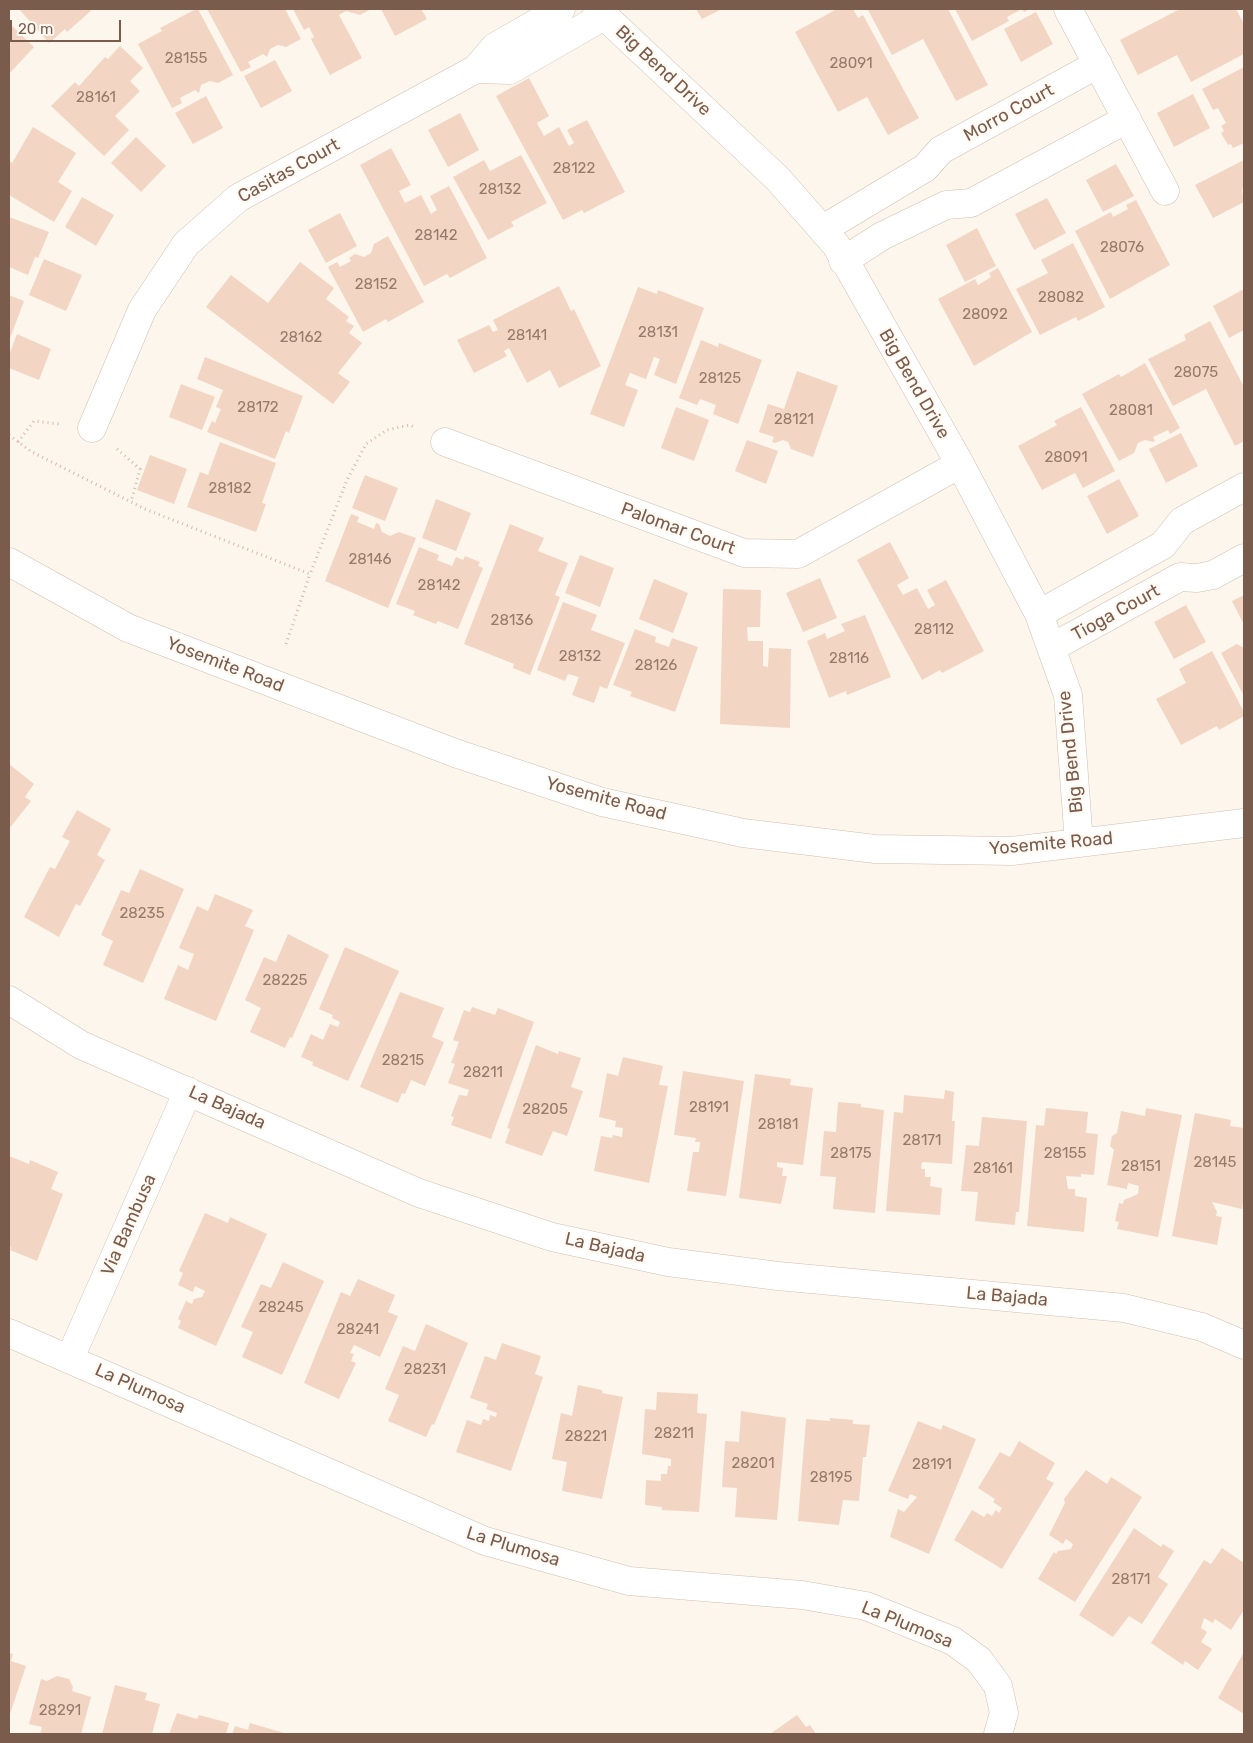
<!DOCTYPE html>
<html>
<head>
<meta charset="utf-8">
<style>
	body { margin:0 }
	#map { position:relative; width:1253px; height:1743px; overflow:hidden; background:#fdf6ec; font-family:Rubik,sans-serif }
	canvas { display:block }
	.frame { position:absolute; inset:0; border:10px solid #7a5c4d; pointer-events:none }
	.scale { position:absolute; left:10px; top:20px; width:111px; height:22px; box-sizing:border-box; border:2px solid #7a5c4d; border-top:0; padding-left:6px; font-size:15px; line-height:18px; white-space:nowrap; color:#7a5c4d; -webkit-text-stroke:4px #fffaf3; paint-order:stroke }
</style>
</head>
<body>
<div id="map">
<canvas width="1253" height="1743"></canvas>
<div class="frame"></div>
<div class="scale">20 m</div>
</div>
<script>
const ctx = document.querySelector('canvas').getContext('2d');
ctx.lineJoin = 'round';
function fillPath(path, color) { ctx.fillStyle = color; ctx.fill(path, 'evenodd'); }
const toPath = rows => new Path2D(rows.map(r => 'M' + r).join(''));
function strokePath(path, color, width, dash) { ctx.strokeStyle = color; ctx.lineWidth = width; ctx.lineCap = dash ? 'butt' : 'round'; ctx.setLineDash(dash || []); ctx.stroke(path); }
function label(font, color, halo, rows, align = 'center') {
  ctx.font = font + ' Rubik,sans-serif'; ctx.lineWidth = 5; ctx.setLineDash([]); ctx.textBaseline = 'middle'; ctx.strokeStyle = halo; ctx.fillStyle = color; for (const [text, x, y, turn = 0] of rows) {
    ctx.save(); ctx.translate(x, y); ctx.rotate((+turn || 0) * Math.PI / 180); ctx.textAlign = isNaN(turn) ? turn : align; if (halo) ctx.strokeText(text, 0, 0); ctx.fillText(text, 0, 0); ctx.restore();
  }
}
fillPath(toPath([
	[19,9,93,9,67,32,65,29,49,43],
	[196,9,198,9,233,75,218,83,210,81,201,85,199,93,195,90,180,98,182,103,172,108,138,44,162,31,160,28],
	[207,9,285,9,301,39,286,47,278,45,270,49,267,57,263,54,248,62,251,67,241,72],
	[293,9,371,9,360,15,346,11,339,15,362,58,330,75,311,39,314,37,309,27,304,30],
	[381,9,421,9,427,19,395,36],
	[696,9,722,9,702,19],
	[837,9,853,9,858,18,863,15,919,118,888,135,867,97,838,112,795,32],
	[948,9,988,85,956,101,923,39,892,55,868,10],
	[955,9,1030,9,1024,12,1022,9,1007,17,1009,21,972,41],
	[1180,9,1236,9,1244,24,1244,54,1191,82,1177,55,1138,75,1120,40],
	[1036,12,1053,44,1021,62,1004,29],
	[9,23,34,47,9,74],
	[120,46,143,68,130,81,140,91,115,116,129,130,104,156,51,106,75,82,79,86,105,57,108,59],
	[275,60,292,91,261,108,244,76],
	[1244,67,1244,143,1233,148,1231,144,1228,145,1221,133,1224,131,1221,126,1226,123,1218,108,1213,110,1202,89],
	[529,78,549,116,537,123,544,136,559,127,569,146,574,143,567,130,587,120,625,192,584,213,582,210,563,220,496,96],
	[1193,94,1210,128,1174,147,1157,113],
	[206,96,223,128,193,144,175,113],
	[460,113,479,150,448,167,428,130],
	[33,127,76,153,58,182,72,191,54,222,9,195,9,161,12,163],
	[136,137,166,166,141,192,111,163],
	[391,148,411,185,399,191,405,203,421,195,431,214,437,210,430,196,449,186,487,258,450,278,447,274,424,286,360,165],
	[521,155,547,203,511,222,514,226,488,240,453,177,484,160,490,171],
	[1244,160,1244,188,1242,189,1244,202,1213,218,1195,185],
	[1116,164,1134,196,1103,212,1086,180],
	[82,197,114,215,96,246,65,227],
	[1047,198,1066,233,1034,250,1015,214],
	[1136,200,1170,265,1110,299,1075,231,1111,212,1113,217,1128,209,1126,205],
	[340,213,357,246,326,263,308,230],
	[9,217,49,232,38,258,35,257,28,275,9,267],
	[977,228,996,266,965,282,946,245],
	[388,236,424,302,388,322,386,319,363,332,328,267,337,262,340,267,351,261,349,258,355,254,364,257,371,253,374,244],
	[1073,243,1105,307,1078,321,1076,317,1040,335,1016,289,1048,273,1041,260],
	[44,259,82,275,66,311,29,295],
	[300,262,334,288,326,299,349,317,346,321,354,326,349,333,362,343,338,373,350,382,333,404,206,307,231,275,268,303],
	[998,268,1032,332,974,366,938,299,975,279,978,285,991,277,989,273],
	[559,286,571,311,574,309,601,366,559,388,550,370,527,383,509,348,504,351,507,356,474,373,457,340,489,325,493,332,498,330,493,320],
	[638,287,657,294,658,290,704,308,676,384,654,375,660,359,654,357,646,379,630,373,625,385,638,390,624,427,590,414],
	[1244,289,1244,330,1229,338,1213,306],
	[9,295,24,301,9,341],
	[1210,321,1244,387,1244,441,1235,446,1206,389,1173,406,1148,359,1186,340,1184,335],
	[17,334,51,349,39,380,9,368,9,355],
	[701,340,718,347,719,343,762,360,738,424,713,414,716,405,700,399,697,405,679,398],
	[205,357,303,396,289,433,286,431,275,459,207,432,212,421,215,423,221,409,216,407,223,390,197,379],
	[1145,363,1180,428,1170,434,1168,430,1153,437,1155,441,1153,442,1145,440,1138,443,1134,453,1119,461,1082,394,1119,374,1121,377],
	[797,371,838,386,813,457,791,449,788,442,783,440,775,443,772,442,774,437,759,432,768,404,784,409],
	[181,384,215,397,202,430,169,417],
	[676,407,709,420,694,461,661,448],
	[1081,407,1115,471,1083,488,1075,473,1042,490,1018,446,1057,425,1054,421],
	[1181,433,1198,466,1166,483,1149,449],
	[747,440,778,451,766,484,735,471],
	[220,442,276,463,262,503,266,504,256,532,187,507,200,472,208,475],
	[150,455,187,469,174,504,137,490],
	[365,475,398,488,385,521,352,508],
	[1119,479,1139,516,1107,534,1087,496],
	[436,499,471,513,456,551,422,538],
	[351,514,359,517,357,522,374,529,376,523,379,524,382,532,390,536,399,532,416,538,388,608,325,581],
	[510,524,544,538,538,551,568,563,555,595,560,597,530,675,513,668,514,664,464,644],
	[890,542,909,578,897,585,903,595,917,588,928,609,935,605,927,590,946,580,984,651,942,673,940,670,922,680,857,560],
	[419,547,439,555,437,560,452,566,456,557,463,560,465,556,480,562,478,566,483,568,458,629,438,621,436,624,413,615,415,611,396,604],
	[580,555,614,568,600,607,565,593],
	[820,578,837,618,803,632,786,593],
	[654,579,688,593,673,633,639,619],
	[723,589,761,590,760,627,747,627,748,641,763,641,763,666,768,667,769,648,791,649,790,728,720,724],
	[1244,595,1244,625,1232,601],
	[563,602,597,615,591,630,625,643,607,689,600,686,594,703,572,695,579,677,568,674,565,681,537,670],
	[1186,605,1206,642,1174,659,1154,622],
	[865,615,891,677,847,695,846,691,829,698,807,641,825,633,827,639,845,631,841,624],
	[635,629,656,637,655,642,669,647,672,638,698,647,675,712,630,696,632,692,613,685],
	[1237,644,1244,648,1244,696,1221,653],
	[1212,651,1244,712,1244,716,1219,730,1217,726,1181,745,1156,699,1186,683,1179,669],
	[9,764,34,784,25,797,31,801,9,829],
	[77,810,111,829,97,855,105,860,80,906,76,904,59,937,24,917,50,867,55,869,70,841,62,837],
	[140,869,184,889,143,983,103,965,113,941,101,935,121,890,129,893],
	[215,894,253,910,245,926,254,930,216,1021,164,999,178,965,188,970,194,954,179,948,197,906,208,911],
	[288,934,329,955,292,1038,290,1037,285,1048,250,1032,261,1008,245,1000,264,957,276,962],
	[345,947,399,971,348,1081,312,1065,313,1062,301,1057,311,1034,323,1040,330,1024,338,1027,340,1022,332,1018,333,1015,319,1009],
	[400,992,444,1008,432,1037,444,1042,425,1086,411,1080,405,1094,402,1093,398,1103,360,1087],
	[472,1007,495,1015,498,1008,534,1022,491,1139,451,1125,454,1117,451,1116,459,1095,467,1096,469,1090,448,1083,455,1064,451,1063,459,1042,453,1040,464,1010,470,1012],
	[536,1045,558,1054,559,1051,581,1058,571,1087,583,1091,567,1136,553,1131,542,1156,505,1143,510,1129,507,1128],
	[623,1057,663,1066,659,1085,668,1086,649,1183,594,1171,601,1136,612,1138,613,1135,622,1137,623,1128,615,1127,616,1121,599,1117,607,1073,618,1076],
	[683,1071,744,1081,726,1196,687,1191,693,1152,699,1152,700,1142,695,1142,696,1138,674,1135],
	[755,1074,791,1079,790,1085,813,1088,803,1165,777,1162,777,1167,783,1168,782,1176,787,1176,781,1204,739,1198],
	[945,1090,954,1092,952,1121,955,1121,952,1164,922,1162,921,1169,925,1169,925,1177,931,1177,930,1186,942,1188,940,1215,886,1211,894,1112,903,1113,904,1095,944,1099],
	[838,1102,861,1104,861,1107,884,1110,875,1213,833,1209,836,1177,820,1176,824,1131,836,1132],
	[1046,1108,1088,1112,1086,1133,1098,1134,1094,1175,1081,1174,1081,1177,1066,1176,1068,1189,1075,1189,1075,1196,1087,1198,1084,1232,1027,1226,1036,1125,1044,1126],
	[1146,1108,1182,1115,1158,1237,1117,1229,1119,1222,1115,1221,1119,1203,1123,1204,1124,1200,1138,1194,1139,1186,1128,1183,1127,1189,1107,1185,1114,1150,1110,1146,1112,1136,1117,1133,1121,1111,1145,1116],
	[1195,1113,1231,1120,1230,1126,1244,1128,1244,1197,1242,1209,1212,1202,1217,1212,1216,1216,1222,1217,1217,1245,1172,1236],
	[982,1117,1027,1121,1019,1212,1016,1212,1015,1225,975,1221,978,1192,961,1191,966,1145,979,1146],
	[9,1156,29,1164,30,1160,58,1172,51,1189,63,1194,37,1261,10,1250,11,1247,9,1246],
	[205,1213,228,1223,230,1217,267,1234,216,1346,178,1328,181,1321,178,1319,186,1301,192,1304,194,1299,202,1297,205,1291,195,1286,193,1292,178,1285,183,1273,179,1271],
	[283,1262,324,1281,282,1375,242,1357,253,1332,241,1327,261,1284,271,1288],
	[358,1279,395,1295,388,1312,398,1316,380,1357,354,1345,350,1353,354,1354,351,1361,356,1363,339,1399,304,1383,341,1292,350,1296],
	[426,1324,468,1343,434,1425,432,1424,426,1437,388,1421,399,1395,385,1389,403,1346,415,1351],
	[502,1343,541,1356,535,1374,543,1377,511,1471,456,1452,467,1420,481,1425,483,1419,489,1421,490,1415,496,1417,497,1413,486,1409,488,1404,470,1398,485,1356,496,1360],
	[578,1385,602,1390,602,1393,623,1397,602,1499,562,1491,567,1462,552,1459,561,1413,572,1416],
	[657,1392,698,1394,697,1413,707,1414,699,1512,662,1510,662,1507,645,1505,646,1480,661,1481,661,1474,667,1474,668,1466,671,1466,671,1459,642,1454,645,1409,656,1410],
	[741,1411,786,1418,777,1520,735,1517,737,1488,722,1487,725,1441,739,1442],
	[830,1418,853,1420,853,1424,870,1425,866,1457,863,1457,859,1501,843,1500,839,1525,798,1521,806,1419,830,1421],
	[918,1421,941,1430,943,1425,976,1439,929,1554,890,1537,898,1509,904,1512,917,1497,910,1494,908,1499,888,1491],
	[1019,1441,1055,1463,1046,1479,1054,1483,1002,1569,954,1540,972,1510,984,1517,987,1513,992,1516,996,1510,999,1513,1002,1508,993,1502,995,1499,978,1488,1000,1452,1010,1457],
	[1086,1470,1107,1484,1111,1477,1142,1497,1075,1602,1038,1579,1054,1552,1056,1554,1058,1551,1071,1549,1073,1544,1066,1539,1063,1544,1049,1535,1065,1503,1064,1499],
	[1134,1528,1161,1547,1163,1544,1174,1551,1158,1577,1168,1584,1142,1624,1129,1616,1113,1637,1079,1615],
	[1222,1548,1244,1563,1244,1610,1231,1630,1215,1619,1213,1623,1204,1618,1201,1628,1207,1632,1201,1642,1212,1649,1198,1670,1185,1661,1183,1665,1151,1643,1204,1560,1211,1564],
	[1244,1652,1244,1714,1218,1698],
	[9,1653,13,1654,11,1661,26,1666,9,1717],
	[57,1676,69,1679,73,1687,72,1691,91,1697,81,1734,40,1734,42,1727,29,1724,41,1679,47,1681],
	[115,1685,147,1693,145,1700,160,1704,152,1734,102,1734],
	[177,1713,197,1719,199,1715,229,1723,226,1734,169,1734],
	[797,1715,806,1727,810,1725,816,1734,770,1734],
	[250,1723,284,1733,283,1734,232,1734,235,1726,248,1730]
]), '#f3d5c3');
const street = toPath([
	[597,9,777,178,836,245,960,464,1039,614,1068,695,1079,843],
	[1068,9,1165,191],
	[476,69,510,70,604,16],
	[823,229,925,168,941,150,1098,64],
	[843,261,882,236,946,205,971,203,1127,119],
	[92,428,142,310,186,244,238,198,476,69,495,47,561,9],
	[445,442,744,553,798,554,960,464],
	[9,562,128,628,455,753,602,802,743,833,875,849,1012,851,1244,823],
	[1039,614,1163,545,1182,521,1244,487],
	[1051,648,1180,577,1197,578,1213,575,1244,558],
	[9,1000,81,1045,419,1193,552,1237,668,1262,778,1276,1124,1308,1202,1327,1244,1345],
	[9,1333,485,1541,629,1581,802,1595,866,1606,953,1641,979,1660,998,1686,1004,1713,998,1734],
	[70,1358,188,1091]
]);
strokePath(street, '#d1beb0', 29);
strokePath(toPath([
	[9,435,32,452,145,509,310,574,347,480,366,444,387,430,410,425,416,428],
	[18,442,34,421,59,424],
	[117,449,140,469,131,502],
	[286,644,310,574]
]), '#d9b8a5', 3, [1, 4]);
strokePath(street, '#fff', 28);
label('15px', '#987a6a', null, [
	["28155",186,59],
	["28091",851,64],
	["28161",96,98],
	["28122",574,169],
	["28132",500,190],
	["28142",436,236],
	["28076",1122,248],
	["28152",376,285],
	["28082",1061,298],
	["28092",985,315],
	["28131",658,333],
	["28141",527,336],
	["28162",301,338],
	["28075",1196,373],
	["28125",720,379],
	["28172",258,408],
	["28081",1131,411],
	["28121",794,420],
	["28091",1066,458],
	["28182",230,489],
	["28146",370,560],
	["28142",439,586],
	["28136",512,621],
	["28112",934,630],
	["28132",580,657],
	["28116",849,659],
	["28126",656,666],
	["28235",142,914],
	["28225",285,981],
	["28215",403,1061],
	["28211",483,1073],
	["28191",709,1108],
	["28205",545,1110],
	["28181",778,1125],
	["28171",922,1141],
	["28175",851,1154],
	["28155",1065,1154],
	["28145",1215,1163],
	["28151",1141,1167],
	["28161",993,1169],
	["28245",281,1308],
	["28241",358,1330],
	["28231",425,1370],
	["28211",674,1434],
	["28221",586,1437],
	["28201",753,1464],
	["28191",932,1465],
	["28195",831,1478],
	["28171",1131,1580],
	["28291",60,1711]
]);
label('18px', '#7a5c4d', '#fffaf3', [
	["Big Bend Drive",663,71,43],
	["Morro Court",1009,113,-29],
	["Casitas Court",289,171,-29],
	["Big Bend Drive",914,384,60],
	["Palomar Court",678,529,20],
	["Tioga Court",1116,613,-29],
	["Yosemite Road",225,665,21],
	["Big Bend Drive",1071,752,-96],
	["Yosemite Road",606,799,15],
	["Yosemite Road",1051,844,-5],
	["La Bajada",227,1108,24],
	["Via Bambusa",129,1225,-66],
	["La Bajada",605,1248,13],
	["La Bajada",1007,1297,5],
	["La Plumosa",140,1389,24],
	["La Plumosa",513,1547,17],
	["La Plumosa",907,1625,22]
]);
</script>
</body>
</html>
